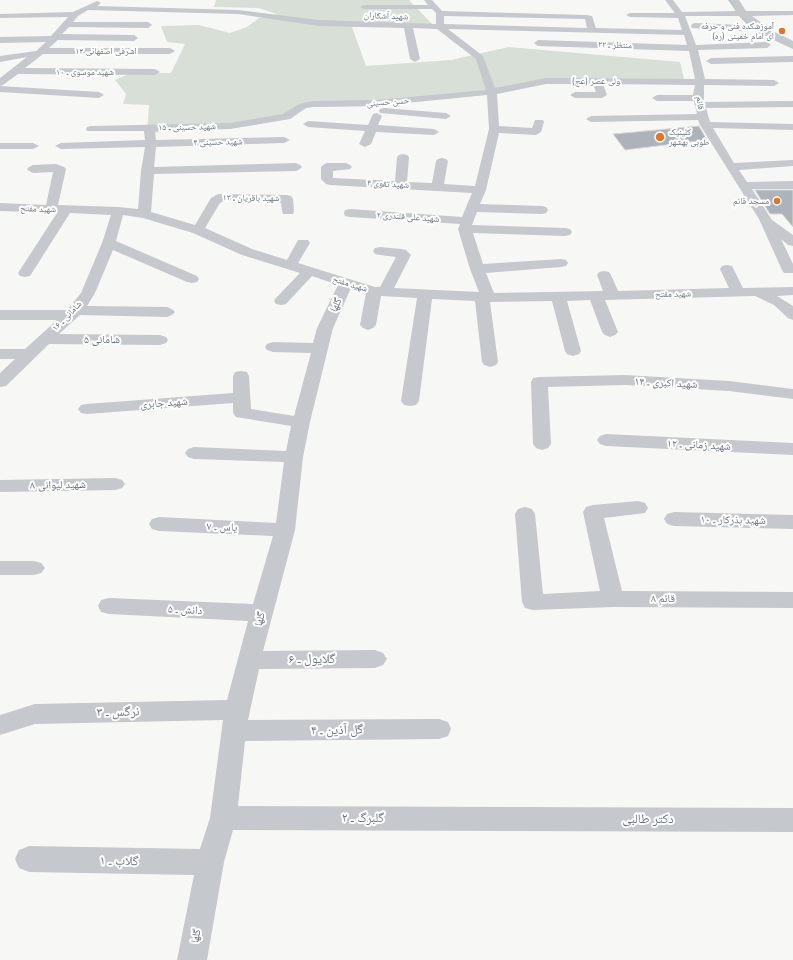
<!DOCTYPE html>
<html>
<head>
<meta charset="utf-8">
<style>
	body { margin:0 }
	canvas { display:block; background:#f7f8f5 }
</style>
</head>
<body>
<canvas width="793" height="960"></canvas>
<script>
const ctx = document.querySelector('canvas').getContext('2d');
ctx.lineJoin = 'round';
function fillPath(path, color) { ctx.fillStyle = color; ctx.fill(path, 'evenodd'); }
const toPath = rows => new Path2D(rows.map(r => 'M' + r).join(''));
function strokePath(path, color, width, dash) { ctx.strokeStyle = color; ctx.lineWidth = width; ctx.lineCap = dash ? 'butt' : 'round'; ctx.setLineDash(dash || []); ctx.stroke(path); }
function label(font, color, halo, rows, align = 'center') {
  ctx.font = font + ' Mulish,"Noto Naskh Arabic",sans-serif'; ctx.lineWidth = 4; ctx.setLineDash([]); ctx.textBaseline = 'middle'; ctx.strokeStyle = halo; ctx.fillStyle = color; for (const [text, x, y, turn = 0] of rows) {
    ctx.save(); ctx.translate(x, y); ctx.rotate((+turn || 0) * Math.PI / 180); ctx.textAlign = isNaN(turn) ? turn : align; if (halo) ctx.strokeText(text, 0, 0); ctx.fillText(text, 0, 0); ctx.restore();
  }
}
fillPath(toPath([
	[216,0,409,0,432,24,352,27,366,66,451,60,509,47,680,62,685,83,550,83,373,106,307,107,288,119,235,128,147,133,149,105,123,104,126,94,115,80,129,74,171,73,185,44,167,42,161,26,199,25,230,33,247,27,259,18,277,14,258,8,214,7]
]), '#d8dfd6');
fillPath(toPath([
	[728,0,734,0,743,14,758,26,793,44,793,49,752,30,739,16,728,0]
]), '#bec7cc');
const building = toPath([
	[699,126,707,140,625,150,613,134,699,126],
	[755,190,793,190,793,227,782,214,770,214,755,190]
]);
fillPath(building, '#aeb3ba');
strokePath(building, '#d9d9d7', 1);
fillPath(toPath([
	[424,0,432,0,442,11,586,15,592,16,596,28,682,30,678,18,630,17,626,15,630,13,675,13,665,0,673,0,682,12,738,11,731,0,739,0,746,11,793,11,793,15,752,16,773,31,793,41,793,48,767,35,741,16,685,16,696,45,767,42,771,45,767,48,698,50,705,79,774,80,779,83,774,86,704,85,704,102,793,101,793,107,706,108,710,122,793,124,793,130,713,128,734,163,793,160,793,166,739,170,747,182,793,181,793,189,752,189,772,220,793,235,793,246,788,245,781,239,793,264,793,273,784,273,782,270,759,219,700,125,698,120,591,122,586,119,591,116,697,114,694,101,657,101,652,98,657,95,693,95,695,85,603,84,607,95,602,98,575,98,570,95,575,92,596,92,593,84,546,84,497,94,499,126,532,128,535,120,543,120,544,122,541,132,536,135,499,133,486,190,480,204,542,206,546,207,548,210,546,213,542,214,477,212,472,225,565,228,570,229,572,232,570,235,565,236,473,233,483,264,561,259,566,260,568,263,566,266,561,267,486,273,494,293,603,291,597,275,599,272,604,271,609,272,611,275,618,291,729,288,720,269,722,266,727,265,732,266,743,288,793,287,793,295,777,296,793,306,793,320,788,318,774,305,755,296,605,300,618,332,615,335,610,337,605,335,602,332,590,300,567,301,581,351,579,354,573,356,567,354,565,351,552,301,490,302,498,362,496,365,490,367,484,365,482,362,475,301,432,299,419,401,416,405,410,406,404,405,401,401,417,298,381,296,376,325,373,328,368,330,363,328,360,325,366,293,351,288,333,328,310,422,303,457,295,530,263,651,375,650,383,653,387,659,383,665,375,668,259,669,248,720,439,719,448,722,451,729,448,736,439,739,245,741,238,806,793,808,793,832,233,830,224,862,207,960,177,960,194,875,29,872,19,868,15,859,19,850,29,846,200,849,210,818,223,720,35,724,0,735,0,715,35,704,227,700,248,621,109,614,101,612,98,606,101,600,109,598,253,604,273,536,159,531,152,529,149,524,152,519,159,517,276,523,284,462,194,459,188,457,185,453,188,449,194,447,286,451,291,426,236,417,233,413,233,403,87,414,81,413,78,409,81,405,87,404,233,393,233,376,235,372,241,371,247,372,249,376,251,409,294,416,311,353,273,352,267,350,265,347,267,344,273,342,313,343,317,328,338,285,312,276,286,304,281,305,276,304,274,301,276,298,300,273,242,255,193,233,143,218,123,215,116,241,197,276,199,279,197,282,192,283,187,282,113,250,95,293,87,306,167,307,172,309,175,312,172,315,167,317,80,315,59,334,160,335,166,337,168,340,166,343,160,345,49,344,6,386,0,387,0,373,15,359,0,359,0,349,25,349,57,320,0,320,0,310,67,310,81,293,102,243,111,215,70,213,30,276,25,277,20,276,18,273,57,213,0,211,0,203,46,205,53,172,33,173,29,171,27,169,29,167,33,165,56,164,64,167,66,169,58,205,118,207,138,209,141,171,145,147,61,149,55,146,61,143,145,140,144,131,87,131,86,129,87,127,91,126,230,123,283,114,299,104,313,101,376,100,486,90,476,59,437,29,413,28,420,59,415,62,410,59,404,28,319,26,238,14,88,10,78,16,73,22,148,22,152,25,148,28,69,27,62,34,134,35,138,38,134,41,58,40,49,48,170,48,175,51,170,54,43,54,25,68,155,69,160,72,155,75,18,74,3,85,0,86,0,78,27,57,0,62,0,56,36,51,46,42,0,43,0,37,51,36,68,17,0,18,0,14,73,12,97,1,101,3,97,6,238,10,319,20,436,24,436,13,432,9,364,9,360,7,364,5,428,5,424,0],
	[444,16,585,19,587,28,444,24,444,16],
	[448,29,684,35,687,45,538,40,534,43,538,46,689,51,695,79,546,78,495,88,483,56,448,29],
	[487,95,489,129,475,186,444,184,448,161,446,159,442,158,438,159,436,161,432,183,407,182,409,157,407,155,403,154,399,155,397,157,395,181,333,178,333,171,350,169,352,167,350,165,346,163,327,163,323,165,321,167,321,179,326,184,330,185,472,193,462,217,350,209,345,210,344,213,345,216,350,217,460,224,458,229,470,269,479,292,394,288,411,255,406,250,401,249,380,247,375,248,373,251,375,254,380,255,396,257,380,287,375,287,298,263,310,243,308,240,298,240,287,260,252,249,205,228,220,203,224,201,281,203,282,211,283,214,293,214,294,211,293,199,291,196,287,195,218,194,211,198,195,225,151,212,154,174,296,171,300,169,302,167,300,165,296,163,154,167,156,147,284,143,290,140,284,137,156,140,155,131,230,129,290,119,306,108,313,107,376,106,487,95],
	[695,23,741,25,745,28,741,31,692,28,691,26,692,24,695,23],
	[793,56,793,62,711,64,706,61,711,58,793,56],
	[0,86,99,92,104,95,99,98,0,92,0,86],
	[384,108,446,113,451,116,446,119,380,113,379,111,380,109,384,108],
	[377,113,382,116,378,125,434,129,439,132,434,135,376,132,371,144,365,147,359,144,365,131,308,127,303,124,308,121,368,125,373,114,377,113],
	[0,143,33,143,39,146,33,149,0,149,0,143],
	[625,375,729,381,793,389,793,399,729,391,625,385,548,387,551,444,548,448,542,450,536,448,533,444,531,382,533,378,539,377,625,375],
	[606,434,793,443,793,455,606,446,600,444,597,440,600,436,606,434],
	[115,478,122,480,125,484,122,488,115,490,0,492,0,480,115,478],
	[638,501,645,503,648,508,645,513,604,518,622,591,793,592,793,608,613,607,533,610,525,608,522,602,515,514,518,509,525,507,532,509,535,514,543,594,600,591,583,512,586,507,593,505,638,501],
	[674,512,793,515,793,529,674,526,667,524,664,519,667,514,674,512],
	[0,561,34,561,41,563,45,568,41,573,34,575,0,575,0,561]
]), '#c5c8cc');
for (const [x, y, r, color] of [
	[782,31,4,"#e1732b"],
	[660,137,5,"#e1732b"],
	[777,201,4,"#e1732b"]
]) { const dot = new Path2D(); dot.arc(x, y, r, 0, 2 * Math.PI); ctx.fillStyle = color; ctx.fill(dot); strokePath(dot, '#fff', 1.5); }
label('9px', '#677385', '#fff', [
	["شهید آشکاران",386,16,2],
	["منتظر ـ ۲۲",615,45,2],
	["اشرفی اصفهانی ۱۲",106,51],
	["شهید موسوی ـ ۱۰",85,72],
	["ولی عصر (عج)",596,81],
	["حسن حسینی",388,102,-4],
	["قائم",700,103,82],
	["شهید حسینی ـ ۱۵",187,127,-1],
	["شهید حسینی ۴",218,142,-1],
	["شهید تقوی ۴",388,184,3],
	["شهید باقریان ـ ۱۳",251,198,1],
	["شهید مفتح",38,209,2],
	["شهید علی قلندری ۲",408,217,4],
	["شهید مفتح",350,284,17],
	["شهید مفتح",673,294,-1],
	["شامانی ـ ۱۶",67,316,-46]
]);
label('9px', '#677385', '#fff', [
	["آموزشکده فنی و حرفه",774,26],
	["ای امام خمینی (ره)",774,36],
	["کلینیک",669,132,"left"],
	["طوبی بهشهر",669,142,"left"],
	["مسجد قائم",769,201]
], 'right');
label('11px', '#677385', '#fff', [
	["گلها",336,305,-65],
	["شامانی ۵",102,340],
	["شهید اکبری ـ ۱۴",666,383,3],
	["شهید جابری",164,403,-4],
	["شهید زمانی ـ ۱۲",699,445,3],
	["شهید لیوانی ۸",58,485,-1],
	["شهید بذرکار ـ ۱۰",733,520,1],
	["یاس ـ ۷",222,527,2],
	["قائم ۸",663,599],
	["دانش ـ ۵",185,610,3],
	["گلها",260,619,-75],
	["گلها",196,936,-79]
]);
label('13px', '#677385', '#fff', [
	["گلایول ـ ۶",312,659],
	["نرگس ـ ۳",118,712,-1],
	["گل آذین ـ ۴",337,730,-1],
	["گلبرگ ـ ۲",363,818],
	["دکتر طالبی",648,819],
	["گلاب ـ ۱",119,861,1]
]);
</script>
</body>
</html>
